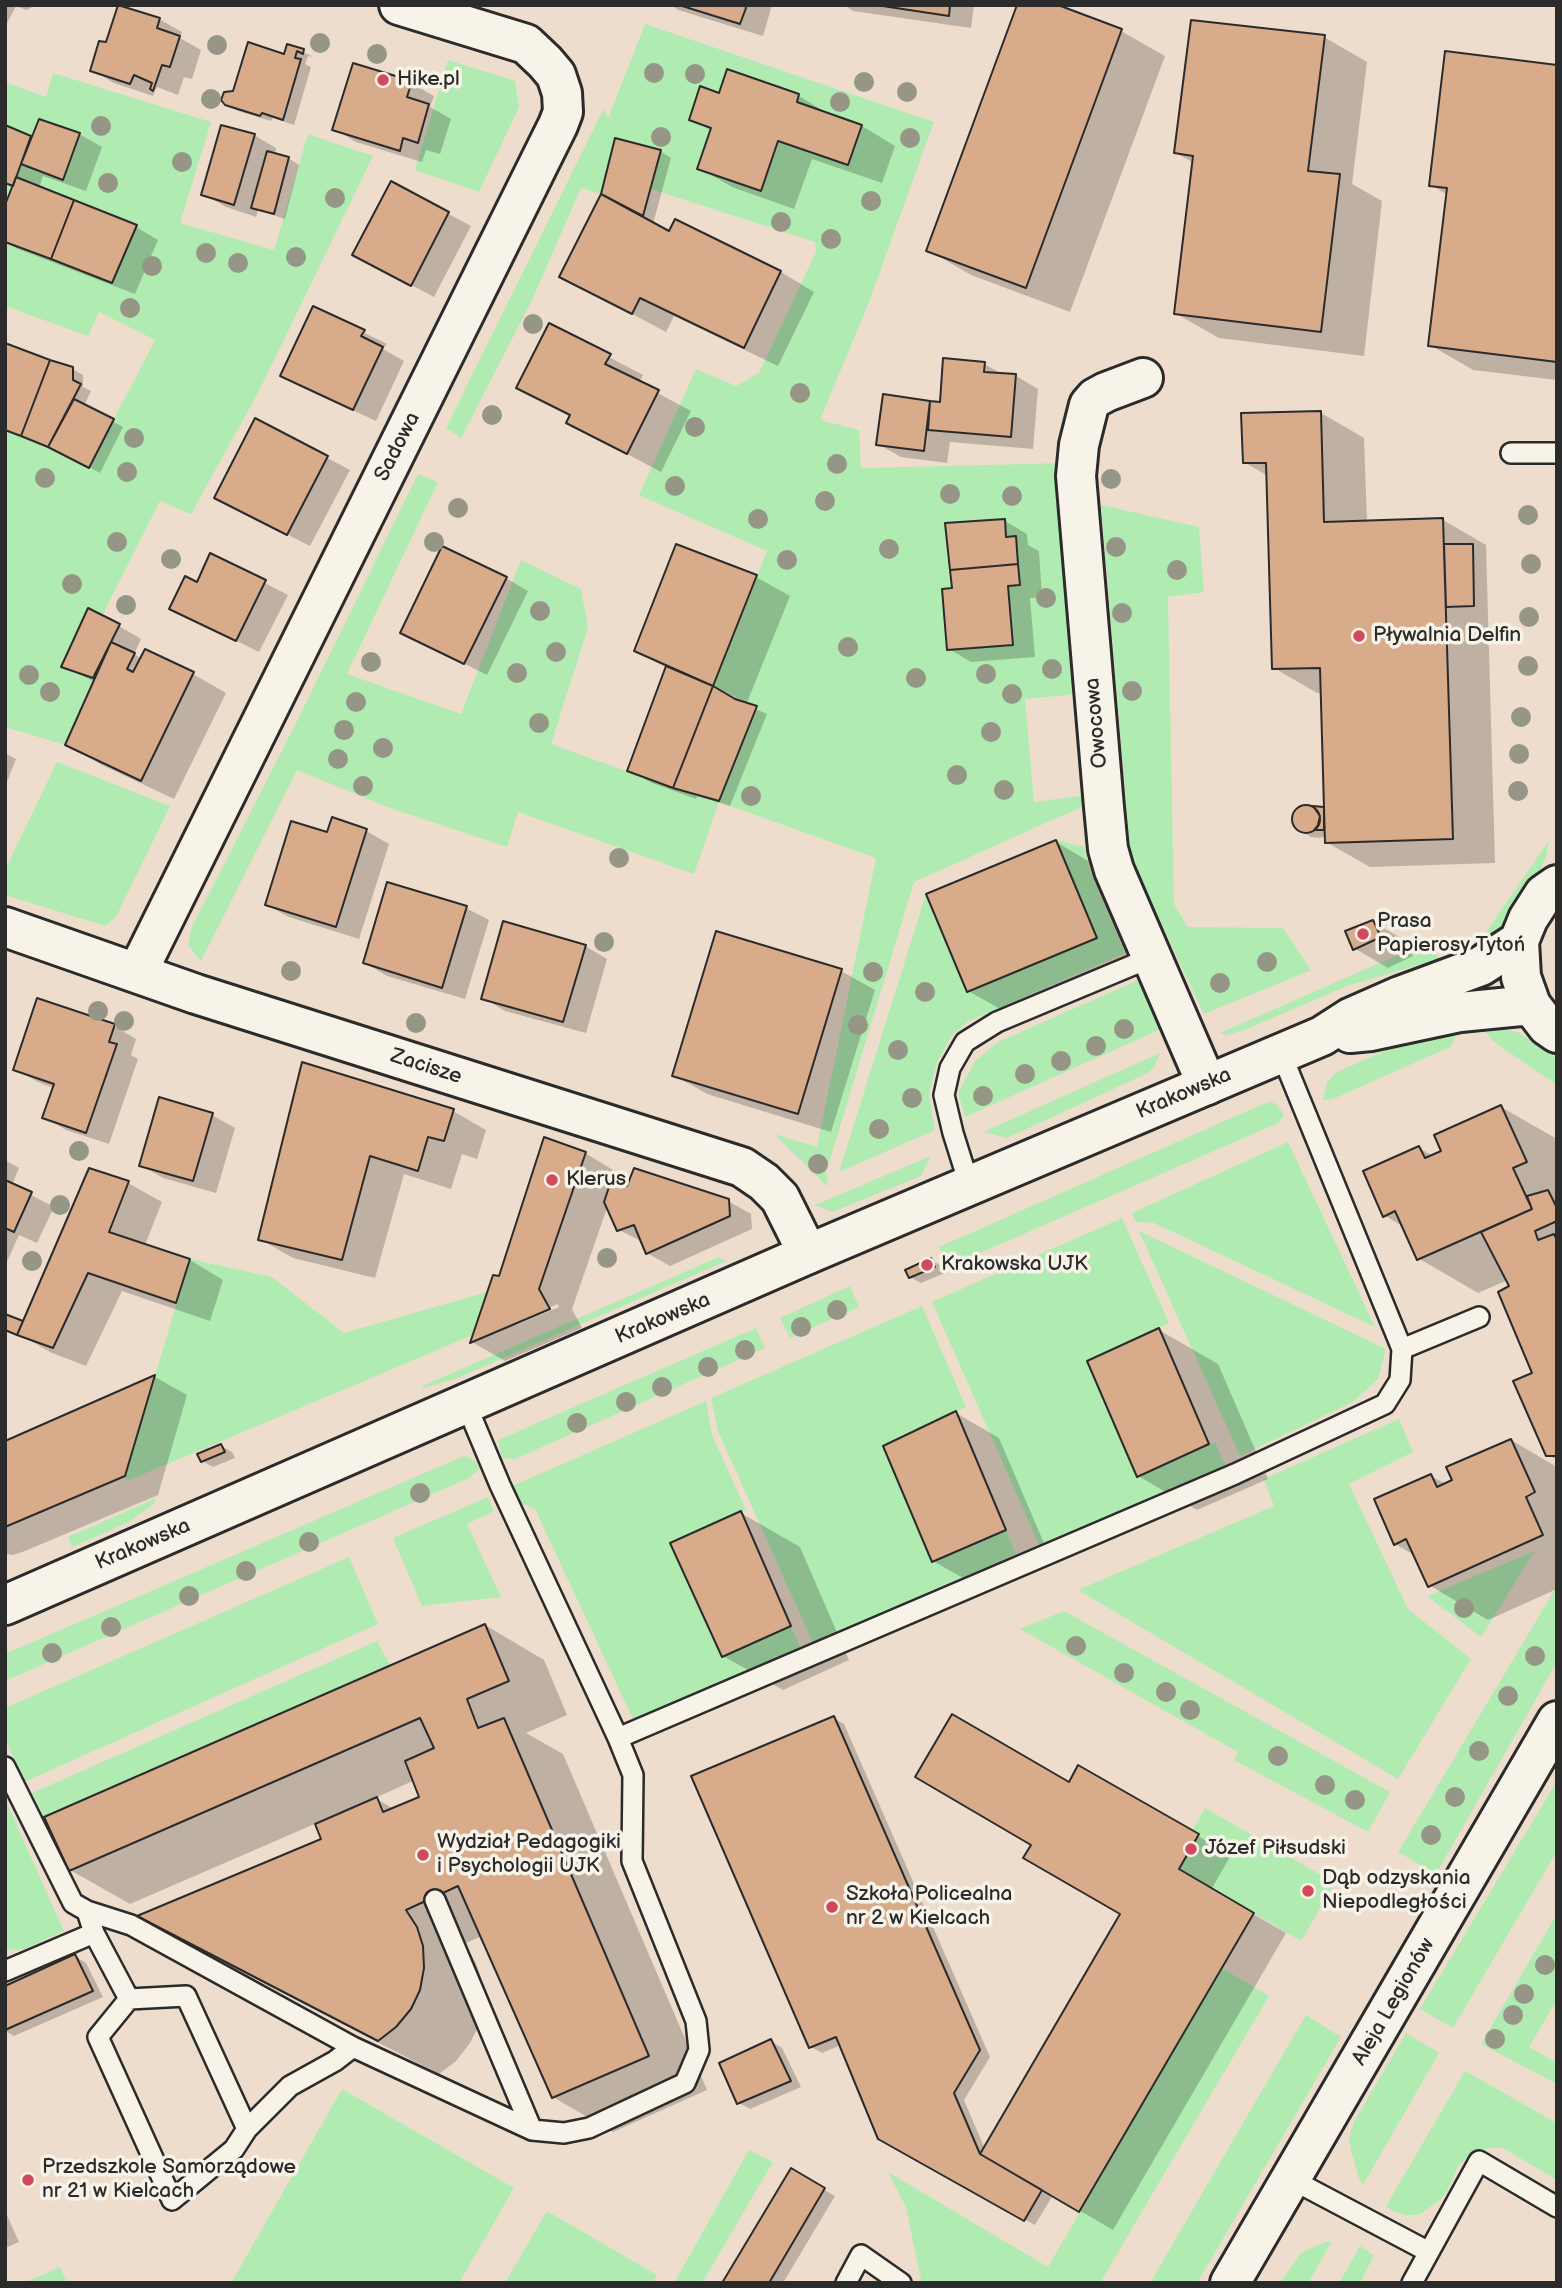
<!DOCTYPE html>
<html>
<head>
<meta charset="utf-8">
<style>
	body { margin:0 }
	#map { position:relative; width:1562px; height:2288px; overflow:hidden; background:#edc; font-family:"Balsamiq Sans",sans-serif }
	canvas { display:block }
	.frame { position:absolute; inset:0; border:7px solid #2b2b2b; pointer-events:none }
</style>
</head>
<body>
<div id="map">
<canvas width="1562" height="2288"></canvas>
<div class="frame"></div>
</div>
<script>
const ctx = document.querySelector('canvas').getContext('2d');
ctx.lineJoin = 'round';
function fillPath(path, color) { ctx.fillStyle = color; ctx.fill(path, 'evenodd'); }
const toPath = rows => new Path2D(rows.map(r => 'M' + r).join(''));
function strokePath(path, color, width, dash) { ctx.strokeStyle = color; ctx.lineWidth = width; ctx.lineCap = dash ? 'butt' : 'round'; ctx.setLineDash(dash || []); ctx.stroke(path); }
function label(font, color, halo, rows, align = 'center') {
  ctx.font = font + ' "Balsamiq Sans",sans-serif'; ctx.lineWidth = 7; ctx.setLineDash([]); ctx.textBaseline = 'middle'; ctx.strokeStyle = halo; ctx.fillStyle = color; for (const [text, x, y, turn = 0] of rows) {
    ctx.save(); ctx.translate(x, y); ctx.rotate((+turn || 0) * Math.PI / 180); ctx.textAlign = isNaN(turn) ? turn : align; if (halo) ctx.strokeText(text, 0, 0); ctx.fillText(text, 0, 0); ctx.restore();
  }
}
fillPath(toPath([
	[645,24,934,122,869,302,820,420,859,430,861,468,1066,463,1078,694,1025,699,1034,802,1087,795,1088,804,914,882,826,1173,828,1187,774,1134,817,1147,876,858,719,802,694,874,518,812,507,847,390,808,297,770,201,961,188,945,192,927,297,721,418,474,438,482,347,674,461,714,521,560,581,589,588,628,551,744,673,788,719,801,757,707,713,686,767,551,639,495,696,369,736,386,759,373,816,252,815,242,651,189,601,194,581,188,531,302,461,438,446,428,604,108,608,119],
	[448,60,515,81,519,107,479,192,415,170],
	[53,73,211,122,180,223,274,250,308,134,373,156,259,391,191,514,160,501,102,616,88,609,61,666,93,678,65,745,5,727,5,430,29,439,78,451,114,419,155,340,99,312,88,336,5,306,5,82,46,97],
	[1101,505,1199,527,1204,592,1168,597,1174,904,1188,927,1283,928,1311,970,1204,1014,1131,860],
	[57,762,170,806,116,917,105,926,5,895,5,870],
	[1056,840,1084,847,1091,874,1125,953,967,1022,950,1038,937,1063,929,1094,935,1130,839,1172,926,894,967,992,1097,938],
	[1549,840,1546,857,1539,874,1527,888,1508,918,1497,931,1478,944],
	[1423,946,1430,947,1439,959,1347,986,1242,1031,1225,1035,1220,1033,1416,947],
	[1141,979,1161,1029,965,1117,958,1093,975,1061,998,1042],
	[1493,1026,1520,1033,1557,1059,1557,1085,1494,1042,1481,1027],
	[1454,1031,1455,1038,1450,1047,1333,1099,1323,1100,1327,1082,1337,1072,1396,1046],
	[1160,1053,1154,1068,1146,1074,1007,1138,983,1132],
	[1272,1102,1278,1106,1284,1115,1278,1123,948,1267,939,1247,1263,1104],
	[1288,1142,1375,1327,1154,1223,1136,1222,1132,1213],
	[931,1156,921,1176,832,1212,815,1205],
	[1122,1218,1169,1323,1087,1361,1137,1477,1215,1442,1225,1465,1039,1545,932,1302],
	[1139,1231,1386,1349,1378,1379,1353,1402,1240,1456],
	[719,1257,726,1261,455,1379,423,1388,422,1386],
	[190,1259,272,1277,344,1333,487,1292,473,1335,127,1481,125,1476],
	[850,1286,859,1307,790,1338,780,1318],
	[922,1306,966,1407,883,1447,932,1562,1006,1530,1016,1554,813,1643,718,1431,711,1398],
	[756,1328,765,1348,515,1459,502,1458,498,1440],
	[706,1401,712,1435,746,1510,670,1543,722,1657,791,1626,800,1648,633,1719,535,1509,521,1503,512,1486],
	[1399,1419,1413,1452,1349,1484,1408,1609,1471,1659,1398,1779,1078,1590,1274,1506,1264,1479],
	[464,1456,476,1461,479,1469,469,1478,5,1681,5,1654],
	[488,1497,494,1511,467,1524,501,1597,422,1606,393,1538],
	[154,1499,155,1503,129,1522,72,1547,68,1537],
	[1535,1551,1481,1637,1427,1596],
	[349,1557,378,1624,24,1782,5,1738,5,1708],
	[1557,1586,1557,1662,1436,1874,1398,1852],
	[1064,1611,1390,1792,1368,1832,1234,1760,1238,1752,1020,1629],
	[377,1641,390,1665,44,1817,32,1793],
	[1557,1781,1557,1851,1453,2028,1420,2009],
	[5,1799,64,1931,24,1949,5,1950],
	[1205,1808,1335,1883,1301,1941,1179,1869,1192,1831],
	[1557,1914,1557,2000,1529,2047,1557,2063,1557,2084,1481,2044],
	[1222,1968,1269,1996,1100,2283,926,2283,921,2280,906,2207,888,2172,1048,2267],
	[1306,2015,1341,2037,1197,2283,1150,2283],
	[1406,2033,1439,2053,1363,2185,1359,2178,1351,2151,1349,2139,1354,2122],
	[1465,2071,1557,2123,1557,2180,1503,2148,1491,2148,1478,2151,1459,2164,1447,2191,1440,2200,1419,2215,1404,2215,1391,2210,1386,2206],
	[342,2089,514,2188,459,2283,231,2283],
	[749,2150,773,2162,702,2283,674,2283],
	[547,2211,657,2275,653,2283,505,2283],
	[1327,2242,1332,2242,1308,2283,1280,2283,1300,2254,1310,2248],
	[1360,2246,1374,2255,1360,2283,1339,2283],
	[60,2267,67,2283,24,2283]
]), '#b0ecb2');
fillPath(toPath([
	[5,5,32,5,31,8,26,10,16,6,5,27],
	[671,5,772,5,763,36,678,10],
	[844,5,974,5,971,28,853,11],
	[1053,5,1121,31,1165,56,1070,312,971,275,928,250],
	[159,19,182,32,180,38,201,50,192,79,184,77,178,95,157,87,153,96,114,83,92,70,107,45],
	[1324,37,1367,62,1352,184,1382,201,1364,356,1219,338,1175,313,1194,163,1176,153],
	[288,46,314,57,308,56,305,64,311,67,294,125,273,118,271,121,238,111,226,104,234,92,285,56],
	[1557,67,1557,380,1473,370,1430,345,1448,195,1431,185],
	[411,83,434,96,430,107,451,119,440,154,426,150,422,162,356,142,334,129],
	[720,96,799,96,832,116,862,126,895,146,882,183,812,159,794,209,732,187,699,168,712,131,691,119],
	[5,127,32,139,79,134,102,147,86,191,43,176,39,188,136,227,158,240,135,294,18,249,5,242,5,210,14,187,5,183],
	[254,135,276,148,275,155,288,158,299,165,285,219,258,210,256,217,226,207,203,194],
	[616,140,660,151,671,158,653,224,670,233,676,221,781,272,814,292,778,366,674,316,666,332,561,276,602,195],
	[392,184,471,226,434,297,377,267],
	[314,308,387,344,383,349,404,361,376,421,305,388,282,375],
	[550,326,643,375,639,383,691,411,661,472,569,423,571,417,519,388],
	[5,346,72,369,83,375,83,387,91,391,84,406,123,427,100,473,61,452,5,431],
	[984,364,1004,375,1016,376,1038,389,1033,449,950,442,947,463,901,457,878,444,885,396,941,404],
	[1321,413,1364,438,1367,522,1443,520,1486,545,1495,863,1370,867,1326,842,1326,836,1320,838,1311,837,1300,830,1294,823,1294,814,1299,808,1325,809,1322,693,1317,693,1274,668,1268,476,1244,462],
	[256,420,350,470,310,546,239,510],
	[1005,521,1027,534,1028,545,1039,551,1042,597,1030,598,1035,657,971,662,949,649,953,590],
	[677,546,756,577,790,596,746,705,767,714,730,806,697,796,696,799,652,783,629,770,667,668,636,651],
	[211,555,288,595,259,652,171,608,197,584],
	[506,578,528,591,487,675,402,633],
	[119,626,141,639,134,654,142,659,193,674,226,693,174,799,100,764,67,744,95,682,63,666],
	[5,753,16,759,5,787],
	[366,831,389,844,359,939,289,917,267,905,328,835],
	[1056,842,1090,862,1130,957,1002,1010,968,991],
	[466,908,489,920,465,999,387,976,365,963],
	[1373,922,1406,941,1413,956,1388,968,1354,948],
	[585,946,607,959,586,1033,505,1011,483,998],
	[841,971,875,990,831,1132,707,1094,674,1075],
	[114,1026,136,1039,131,1055,138,1059,109,1144,66,1130,44,1117,54,1088,38,1082,15,1069],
	[304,1064,453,1111,486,1130,477,1159,462,1154,451,1189,404,1174,375,1278,293,1258,260,1239],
	[1501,1107,1557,1139,1557,1460,1548,1455,1535,1374,1512,1287,1508,1280,1478,1293,1418,1258,1404,1227,1384,1215,1419,1148,1433,1156,1443,1151],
	[212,1115,235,1128,216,1193,163,1178,141,1165],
	[585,1153,618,1173,613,1187,728,1201,751,1214,752,1229,670,1266,647,1253,643,1242,619,1230,608,1205,572,1309,582,1328,505,1361,472,1342,494,1277,500,1278],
	[558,1304,559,1307,516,1325,516,1321],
	[5,1160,19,1168,12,1185,54,1207,37,1243,19,1235,5,1266],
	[128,1183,162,1202,145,1245,190,1260,223,1280,210,1321,122,1291,86,1366,52,1353,29,1340,5,1331,5,1315,24,1323],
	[931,1260,942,1266,945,1273,921,1283,910,1277],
	[1159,1330,1218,1364,1268,1479,1197,1510,1138,1476],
	[155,1377,187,1395,158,1495,25,1551,13,1555,5,1554,5,1444],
	[956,1413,999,1438,1049,1555,977,1586,933,1561],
	[1511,1440,1557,1467,1557,1589,1488,1620,1429,1585,1416,1556,1395,1544,1431,1476,1446,1484],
	[221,1446,232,1452,235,1458,213,1467,202,1461],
	[741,1513,800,1547,849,1660,783,1690,723,1656],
	[485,1625,544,1660,567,1715,526,1733,563,1754,707,2090,613,2132,553,2097,482,1936,464,1944,476,1963,482,1981,483,2003,479,2025,470,2043,456,2061,439,2074,199,1950,141,1916,324,1840,317,1823,130,1904,70,1870],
	[415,1780,422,1797,394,1809,375,1798],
	[833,1718,844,1724,990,2057,964,2100,985,2149,1123,1913,1069,1784,1079,1767,1231,1855,1211,1890,1286,1933,1113,2230,1053,2195,1035,2225,879,2138,841,2045,822,2053,811,2047],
	[75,1956,86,1963,103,1997,14,2036,5,2031,5,1988],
	[771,2041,782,2048,801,2087,750,2109,739,2103],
	[791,2170,835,2196,783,2283,724,2283],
	[5,2211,19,2242,5,2248]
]), '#0003');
const building = toPath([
	[118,5,160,18,157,28,180,36,170,67,162,65,153,91,150,89,152,83,134,75,130,84,90,71,99,41,106,42,118,5],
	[679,5,745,5,746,8,740,24,679,5],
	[876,5,950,5,949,16,876,5],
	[1017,5,1058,5,1122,29,1026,288,926,251,1017,5],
	[1191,20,1325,35,1308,171,1340,174,1321,332,1174,314,1193,156,1174,153,1191,20],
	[248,42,284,54,287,44,304,49,303,54,297,51,295,58,301,59,283,120,262,113,260,116,225,105,221,100,224,92,233,91,248,42],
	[1445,51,1557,65,1557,362,1428,346,1447,188,1429,186,1445,51],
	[353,63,412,81,407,97,429,104,418,143,403,138,400,151,332,130,353,63],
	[727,69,799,94,797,102,862,125,848,165,778,141,761,191,697,169,711,128,689,120,700,86,719,93,727,69],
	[39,119,80,133,63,180,21,164,39,119],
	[5,125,31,136,13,186,5,183,5,125],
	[221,125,255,134,234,205,201,195,221,125],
	[615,138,661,150,643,216,601,194,615,138],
	[267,151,289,157,274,214,251,208,267,151],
	[16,177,74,200,51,259,5,242,5,205,16,177],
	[391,181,449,212,411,286,352,255,391,181],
	[601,194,669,231,675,219,781,271,744,348,640,298,632,314,559,277,601,194],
	[74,200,137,225,112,283,51,259,74,200],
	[313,306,365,330,361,336,383,347,353,410,280,376,313,306],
	[549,323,611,354,605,364,659,390,627,454,566,423,570,415,516,388,549,323],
	[5,343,50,360,21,436,5,430,5,343],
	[943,358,985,362,984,372,1016,374,1011,437,928,430,930,401,940,402,943,358],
	[50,360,73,367,73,380,81,384,48,447,21,436,50,360],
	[883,394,930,401,924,451,876,445,883,394],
	[74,399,114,419,89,468,48,447,74,399],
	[1321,411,1324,522,1443,518,1453,839,1325,843,1320,668,1272,669,1266,463,1243,463,1241,413,1321,411],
	[255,418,328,456,287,535,214,498,255,418],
	[1005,519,1006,537,1016,536,1018,564,950,570,945,523,1005,519],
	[676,544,757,575,713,686,634,651,676,544],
	[1444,544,1473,544,1474,606,1446,607,1444,544],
	[442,546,507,577,464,664,400,633,442,546],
	[210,553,266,580,236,641,169,609,185,576,197,582,210,553],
	[1018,564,1020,585,1008,586,1013,645,947,650,942,589,952,588,950,570,1018,564],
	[88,608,120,624,93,678,61,667,88,608],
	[111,642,135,653,127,669,133,672,145,649,194,672,141,781,65,745,111,642],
	[666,666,713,686,673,788,627,771,666,666],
	[713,686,735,699,757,706,719,801,673,788,713,686],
	'1292 819a14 14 0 1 1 28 0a14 14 0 1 1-28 0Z',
	[1313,806,1324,807,1324,830,1314,830,1318,825,1320,816,1313,806],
	[332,817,367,829,336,927,265,905,291,821,327,832,332,817],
	[1056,840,1097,938,967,992,926,894,1056,840],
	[387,882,467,906,442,988,363,963,387,882],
	[1373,920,1381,937,1353,950,1345,931,1373,920],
	[503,921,586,945,563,1022,481,999,503,921],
	[716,931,842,969,798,1114,672,1076,716,931],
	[37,998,115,1024,109,1042,117,1044,86,1133,42,1118,54,1084,13,1070,37,998],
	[302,1062,454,1109,444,1141,428,1137,418,1171,370,1156,342,1260,258,1240,302,1062],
	[159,1097,213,1113,193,1181,139,1166,159,1097],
	[1501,1105,1527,1162,1513,1168,1532,1209,1417,1260,1395,1211,1383,1217,1363,1171,1419,1146,1425,1158,1441,1151,1434,1135,1501,1105],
	[544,1137,586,1152,539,1289,550,1309,470,1343,493,1275,499,1276,544,1137],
	[89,1168,129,1181,109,1232,190,1259,176,1303,88,1273,53,1348,17,1335,89,1168],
	[634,1168,729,1199,730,1216,646,1254,634,1225,617,1231,604,1202,609,1187,619,1183,627,1186,634,1168],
	[5,1180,32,1192,14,1232,5,1228,5,1180],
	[1548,1190,1557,1208,1557,1221,1535,1231,1538,1240,1554,1234,1557,1240,1557,1456,1546,1456,1513,1381,1532,1373,1498,1292,1509,1286,1481,1232,1532,1209,1527,1196,1548,1190],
	[931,1258,935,1267,909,1278,905,1270,931,1258],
	[5,1314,23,1321,17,1335,5,1330,5,1314],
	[1159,1328,1209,1444,1137,1477,1087,1361,1159,1328],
	[155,1375,125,1476,5,1527,5,1441,155,1375],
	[956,1411,1006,1530,932,1562,883,1446,956,1411],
	[1511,1439,1535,1492,1526,1497,1543,1535,1428,1587,1406,1539,1394,1545,1374,1499,1431,1474,1437,1487,1452,1480,1446,1467,1511,1439],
	[221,1444,225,1452,201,1462,197,1454,221,1444],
	[741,1511,791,1626,722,1657,670,1543,741,1511],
	[485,1624,509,1681,467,1699,478,1728,504,1718,649,2056,552,2098,458,1886,406,1910,417,1927,423,1946,424,1968,420,1990,411,2009,396,2027,378,2041,137,1916,321,1839,315,1824,377,1797,383,1812,419,1797,405,1761,434,1748,420,1718,69,1871,44,1817,485,1624],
	[952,1714,1069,1782,1078,1765,1199,1834,1179,1869,1254,1913,1079,2212,980,2154,1120,1914,1023,1858,1031,1845,915,1777,952,1714],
	[834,1716,980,2050,954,2093,980,2154,1042,2190,1024,2221,878,2139,836,2037,809,2048,691,1776,834,1716],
	[75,1954,93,1991,5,2030,5,1986,75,1954],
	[771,2039,791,2081,737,2104,719,2063,771,2039],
	[791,2168,825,2188,769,2283,722,2283,791,2168]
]);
fillPath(building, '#d8ab8a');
strokePath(building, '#2b2b2b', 2);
const service = toPath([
	[1511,453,1557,453],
	[970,1187,953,1133,944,1095,950,1068,965,1042,997,1022,1150,958],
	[1402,1349,1479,1317],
	[466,1404,500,1485,618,1738,1235,1474,1385,1404,1400,1380,1402,1349,1281,1053],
	[5,1767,73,1903,87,1911,94,1933,129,1999],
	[435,1900,532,2130],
	[87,1911,131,1925,353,2047,335,2061,290,2086,247,2129],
	[5,1971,94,1933],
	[186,1996,247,2129,234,2149,172,2200,98,2037,129,1999,186,1996],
	[353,2047,532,2130,564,2133,589,2128,685,2083,699,2050,696,2021,632,1861,633,1775,618,1738],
	[1291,2179,1429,2252],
	[846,2283,861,2255,901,2283],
	[1412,2283,1479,2161,1557,2207]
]);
const minor = toPath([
	[1143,378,1106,392,1095,398,1089,405,1079,445,1076,476,1104,807,1108,849,1114,870,1207,1085],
	[5,927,196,994,742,1167,764,1182,780,1198,808,1254],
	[137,973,558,125,563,112,562,93,556,75,545,62,526,44,399,5]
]);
const tertiary = toPath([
	[1557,885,1544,894,1528,919,1519,941,1521,977,1531,1005,1547,1026,1557,1033],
	[1350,1033,1371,1031,1460,1012,1531,1005],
	[5,1605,808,1254,1322,1036,1350,1018,1400,996,1481,966,1519,941],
	[1230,2283,1557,1721]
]);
strokePath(service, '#2b2b2b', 24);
strokePath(minor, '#2b2b2b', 44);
strokePath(tertiary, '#2b2b2b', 44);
strokePath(service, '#f7f3e8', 19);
strokePath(minor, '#f7f3e8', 38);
strokePath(tertiary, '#f7f3e8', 38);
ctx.fillStyle = '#959686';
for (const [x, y] of [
	[320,43],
	[217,45],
	[377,54],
	[654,73],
	[695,74],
	[864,82],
	[907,92],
	[211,99],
	[840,102],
	[101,126],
	[661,137],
	[910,138],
	[182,162],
	[108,183],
	[335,198],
	[871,201],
	[781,222],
	[831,239],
	[206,253],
	[296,257],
	[238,263],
	[152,266],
	[130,308],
	[533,324],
	[800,393],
	[492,415],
	[695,427],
	[134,438],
	[837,464],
	[127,472],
	[45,478],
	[1111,479],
	[675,486],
	[950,494],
	[1012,496],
	[825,501],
	[458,508],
	[1528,515],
	[758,519],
	[117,542],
	[434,542],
	[1116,547],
	[889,549],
	[171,559],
	[787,560],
	[1531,564],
	[1177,570],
	[72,584],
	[1046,598],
	[126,605],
	[540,611],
	[1122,613],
	[1529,617],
	[848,647],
	[556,652],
	[371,662],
	[1528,666],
	[1052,669],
	[517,673],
	[986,674],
	[29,675],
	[916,678],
	[1132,691],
	[50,692],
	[1012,694],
	[356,702],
	[1521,717],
	[539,723],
	[344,730],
	[991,732],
	[383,748],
	[1519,754],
	[338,759],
	[957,775],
	[363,786],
	[1004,790],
	[1518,791],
	[751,796],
	[619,858],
	[604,942],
	[1267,962],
	[291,971],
	[873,972],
	[1220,983],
	[925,992],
	[98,1011],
	[124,1021],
	[416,1023],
	[858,1025],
	[1124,1029],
	[1096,1046],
	[898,1050],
	[1061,1061],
	[1025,1074],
	[983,1096],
	[912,1098],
	[879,1129],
	[79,1151],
	[818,1164],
	[60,1205],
	[607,1258],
	[32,1261],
	[837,1310],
	[801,1327],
	[745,1350],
	[708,1367],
	[662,1387],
	[626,1402],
	[577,1423],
	[420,1493],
	[309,1542],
	[246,1571],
	[189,1596],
	[1464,1608],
	[111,1627],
	[1076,1646],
	[52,1653],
	[1535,1656],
	[1124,1673],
	[1166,1692],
	[1508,1696],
	[1190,1710],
	[1479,1751],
	[1278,1756],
	[1325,1785],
	[1455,1797],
	[1355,1800],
	[1431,1835],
	[1545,1965],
	[1524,1994],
	[1513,2015],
	[1495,2039]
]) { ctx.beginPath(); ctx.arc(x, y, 10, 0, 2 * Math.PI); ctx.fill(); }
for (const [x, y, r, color] of [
	[383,80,7,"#d1495b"],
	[1359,636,7,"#d1495b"],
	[1363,934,7,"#d1495b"],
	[552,1180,7,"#d1495b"],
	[927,1265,7,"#d1495b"],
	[1191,1849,7,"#d1495b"],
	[423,1855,7,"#d1495b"],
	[1308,1891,7,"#d1495b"],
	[832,1907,7,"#d1495b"],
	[28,2180,7,"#d1495b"]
]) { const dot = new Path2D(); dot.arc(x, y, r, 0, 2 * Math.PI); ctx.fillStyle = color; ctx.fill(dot); strokePath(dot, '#f7f3e8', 2.5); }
label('21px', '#2b2b2b', '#f7f3e8', [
	["Hike.pl",397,80],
	["Pływalnia Delfin",1373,636],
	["Prasa",1377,922],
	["Papierosy Tytoń",1377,946],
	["Klerus",566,1180],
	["Krakowska UJK",941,1265],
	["Wydział Pedagogiki",437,1843],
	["i Psychologii UJK",437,1867],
	["Józef Piłsudski",1205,1849],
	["Dąb odzyskania",1322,1879],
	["Niepodległości",1322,1903],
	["Szkoła Policealna",846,1895],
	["nr 2 w Kielcach",846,1919],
	["Przedszkole Samorządowe",42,2168],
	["nr 21 w Kielcach",42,2192]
], 'left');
label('21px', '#2b2b2b', '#f7f3e8', [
	["Sadowa",398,447,-63],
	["Owocowa",1097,723,-95],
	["Zacisze",426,1067,18],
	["Krakowska",1184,1094,-23],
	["Krakowska",663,1319,-23],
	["Krakowska",143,1545,-23],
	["Aleja Legionów",1394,2002,-60]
]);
</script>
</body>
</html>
